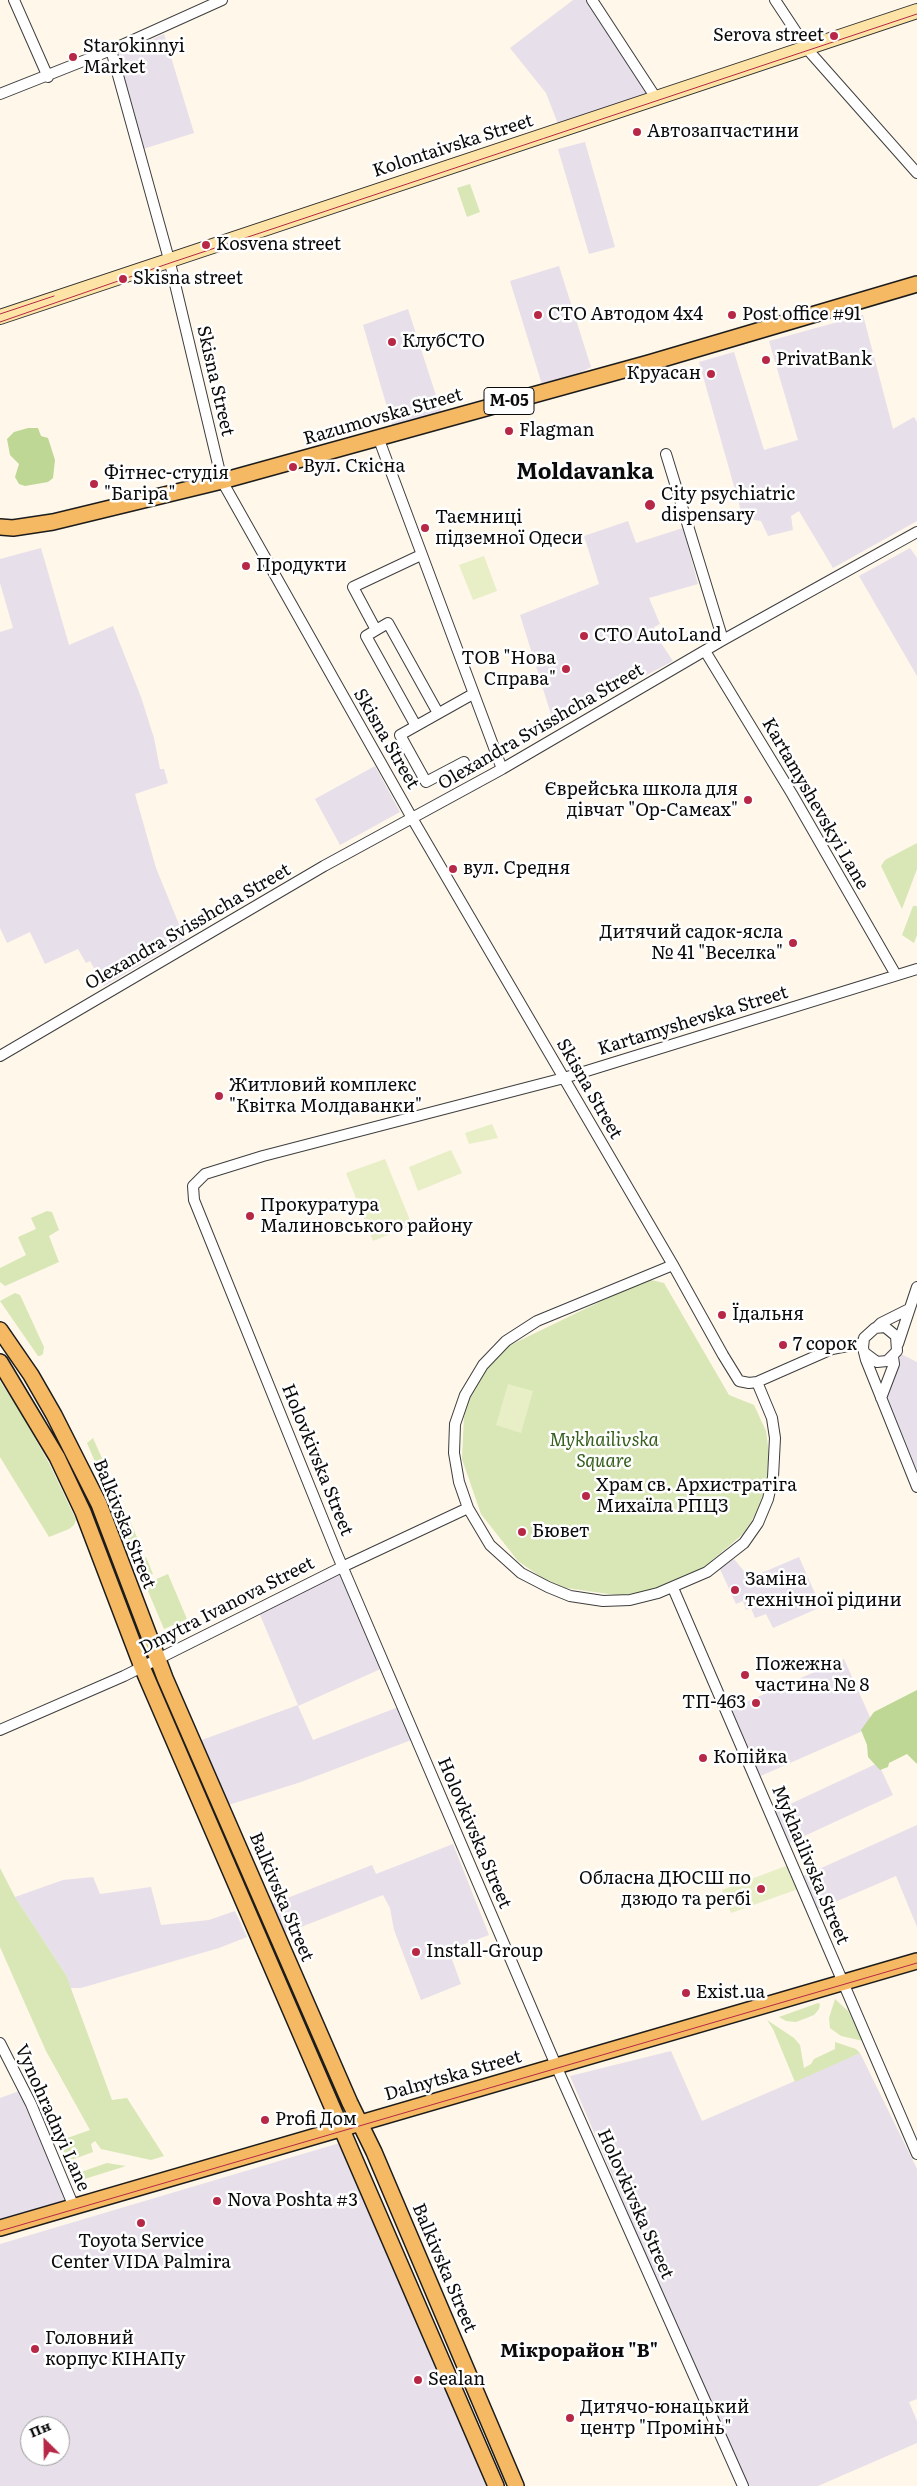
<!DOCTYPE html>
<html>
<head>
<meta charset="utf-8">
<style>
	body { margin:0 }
	#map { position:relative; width:917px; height:2486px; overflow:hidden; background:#fef7ea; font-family:Literata,serif }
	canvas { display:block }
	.north { position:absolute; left:20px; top:2416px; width:50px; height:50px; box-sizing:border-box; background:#fff; border:1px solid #9d9d9d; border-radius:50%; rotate:337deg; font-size:14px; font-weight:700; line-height:20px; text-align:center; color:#0b0b0b }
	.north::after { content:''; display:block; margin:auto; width:18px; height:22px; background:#b72847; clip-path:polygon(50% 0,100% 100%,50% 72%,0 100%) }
</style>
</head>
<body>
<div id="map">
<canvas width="917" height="2486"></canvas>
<div class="north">Пн</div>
</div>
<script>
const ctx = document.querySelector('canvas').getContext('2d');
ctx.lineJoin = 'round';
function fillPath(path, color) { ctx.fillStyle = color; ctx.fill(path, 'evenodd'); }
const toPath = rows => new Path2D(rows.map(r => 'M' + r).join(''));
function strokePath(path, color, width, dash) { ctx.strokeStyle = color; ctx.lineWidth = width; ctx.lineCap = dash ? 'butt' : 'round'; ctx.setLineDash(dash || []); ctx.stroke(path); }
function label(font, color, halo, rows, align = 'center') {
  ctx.font = font + ' Literata,serif'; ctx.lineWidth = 5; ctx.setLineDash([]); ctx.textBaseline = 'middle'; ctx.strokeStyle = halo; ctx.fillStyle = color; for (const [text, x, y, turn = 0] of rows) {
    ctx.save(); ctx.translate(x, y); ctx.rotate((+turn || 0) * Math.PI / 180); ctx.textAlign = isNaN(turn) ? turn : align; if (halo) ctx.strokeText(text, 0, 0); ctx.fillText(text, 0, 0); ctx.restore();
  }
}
fillPath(toPath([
	[573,0,592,0,648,93,558,124,546,93,510,48],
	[164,34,194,133,140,150,114,56],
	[585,142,615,247,589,254,558,149],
	[559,266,591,367,544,391,510,281],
	[408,309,443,417,394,431,363,325],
	[863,315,893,429,914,417,917,422,917,521,833,568,799,511,791,516,793,530,768,536,761,521,743,518,699,362,734,352,764,450,798,440,769,341],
	[628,521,636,543,683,528,698,584,649,598,660,624,654,627,657,637,673,661,554,724,520,615,599,584,584,536],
	[41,548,69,645,113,626,141,697,154,738,160,769,164,769,168,783,135,794,156,868,185,939,104,986,90,961,86,963,78,949,45,964,30,932,7,943,0,928,0,632,13,628,0,583,0,559],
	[910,548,917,558,917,676,859,576],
	[375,766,400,812,340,845,315,799],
	[901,1354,917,1362,917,1484,885,1403],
	[799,1557,821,1607,773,1628,766,1614,755,1618,751,1608,746,1610,743,1601,736,1604,720,1569,734,1559,748,1576,752,1577],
	[342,1568,385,1667,298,1706,313,1740,401,1706,414,1739,301,1782,225,1806,199,1741,298,1705,258,1610],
	[844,1659,874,1726,756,1778,728,1710],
	[878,1763,893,1795,785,1845,771,1813],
	[917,1825,917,1927,896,1876,814,1911,799,1878],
	[453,1844,489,1935,456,1947,450,1954,461,1984,421,2000,394,1930,390,1908,383,1895,283,1934,272,1904,372,1865,376,1874],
	[93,1877,100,1894,151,1887,161,1925,209,1920,235,1911,247,1937,219,1948,81,1988,70,1988,66,1975,15,1897,63,1880],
	[671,2051,702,2121,860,2053,917,2169,917,2399,909,2402,917,2421,917,2443,818,2486,744,2486,570,2076],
	[22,2090,72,2204,0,2225,0,2098],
	[343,2142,488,2486,0,2486,0,2244],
	[30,2426,60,2426,60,2456,30,2456]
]), '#e7dfea');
fillPath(toPath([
	[470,184,480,212,467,217,457,188],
	[917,843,917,869,902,909,881,866,885,860],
	[913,906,917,906,917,935,914,943,902,935],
	[47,1211,52,1212,59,1230,49,1236,59,1262,5,1286,0,1282,0,1268,26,1255,18,1237,36,1229,31,1218],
	[647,1279,664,1283,729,1395,754,1405,766,1431,769,1454,766,1483,758,1511,743,1534,697,1573,666,1586,640,1593,616,1595,566,1588,541,1577,518,1561,481,1514,462,1459,464,1417,473,1384,498,1351],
	[15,1293,20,1295,44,1347,43,1354,40,1356,38,1356,0,1301],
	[0,1381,17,1407,50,1465,76,1520,74,1525,69,1529,49,1537,0,1457],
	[93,1438,140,1544,135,1555,87,1443],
	[146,1557,153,1574,143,1578,139,1567],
	[168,1574,187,1619,164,1629,145,1584],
	[0,1868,15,1897,66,1975,112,2100,127,2098,164,2156,151,2160,101,2149,95,2141,91,2144,93,2152,74,2159,67,2159,63,2156,56,2142,90,2130,46,2051,0,1947],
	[835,1999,848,2011,863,2041,841,2036,830,2028,829,2018],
	[818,2003,820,2004,819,2009,814,2015,796,2022,786,2021,779,2017],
	[767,2020,794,2038,800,2045,804,2068,811,2064,814,2059,835,2049,835,2042,856,2049,860,2053,795,2082,773,2029],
	[107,2163,126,2166,75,2182,75,2174]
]), '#d8e7b5');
fillPath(toPath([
	[28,428,38,428,41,436,48,438,55,460,53,478,48,482,25,486,19,484,15,477,19,464,10,455,7,439,14,432],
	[917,1690,917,1764,907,1754,889,1763,888,1767,880,1770,868,1757,867,1745,861,1730,874,1712]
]), '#bed795');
fillPath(toPath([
	[484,556,497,591,473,600,459,565],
	[492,1124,498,1138,469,1144,465,1133],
	[451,1150,462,1173,418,1191,409,1167],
	[385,1159,412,1225,373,1241,346,1173],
	[508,1384,533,1391,521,1433,496,1425],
	[791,1864,801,1888,731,1913,722,1890]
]), '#e8efc7');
const street = toPath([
	[14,0,48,77],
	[592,0,656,98],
	[775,0,808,50,917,173],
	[111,50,170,263,222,481,412,818,673,1265,723,1355,739,1381,749,1383,757,1382,832,1349,863,1343],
	[0,94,111,50,222,0],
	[378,437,502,769],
	[666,454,723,640],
	[376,630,353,587,421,555],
	[705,651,792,794,896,975],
	[416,726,366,636,388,623,438,713],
	[464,762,426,782,400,735,473,694],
	[0,1056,324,866,502,769,723,640,917,532],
	[673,1265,537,1321,506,1341,483,1365,465,1395,455,1424,454,1453,459,1482,468,1508,490,1545,521,1573,548,1587,570,1596,603,1601,630,1600,658,1593,707,1572,744,1543,758,1523,768,1499,773,1477,775,1438,772,1418,757,1382],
	[876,1328,881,1323,909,1309],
	[898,1344,917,1287],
	[865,1353,877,1362,887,1361,897,1351,896,1336,885,1327,875,1328,864,1338,863,1348,866,1360,917,1487],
	[881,1398,894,1364,893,1357],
	[673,1588,917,2154],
	[0,1730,124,1676,342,1567,468,1508],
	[0,2043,31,2104,74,2207],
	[743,2486,561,2077,337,1554,194,1200,193,1186,205,1174,263,1156,564,1078,917,969]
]);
const secondary = toPath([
	[0,317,917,11]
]);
const primary = toPath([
	[0,527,13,528,53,522,222,481,649,363,917,284],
	[0,1330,31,1375,54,1415,99,1504,165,1678,350,2103,374,2152,516,2486],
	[0,1362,57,1457,83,1512,142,1667,496,2486],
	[0,2228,917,1961]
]);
strokePath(street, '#3e3e3e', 12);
strokePath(secondary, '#2d2d2d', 16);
strokePath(primary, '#1c1c1c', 18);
strokePath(street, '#fff', 10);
strokePath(secondary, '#fde4a6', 14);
strokePath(primary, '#f5b863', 15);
strokePath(toPath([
	[0,314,54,296],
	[0,322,170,263,917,14],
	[0,2231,917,1963]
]), '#b72847', 1);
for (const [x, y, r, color] of [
	[834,36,5,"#b72847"],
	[73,57,5,"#b72847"],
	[637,132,5,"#b72847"],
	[206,245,5,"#b72847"],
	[123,279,5,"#b72847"],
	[538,315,5,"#b72847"],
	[732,315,5,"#b72847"],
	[392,342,5,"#b72847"],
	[766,360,5,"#b72847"],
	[711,374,5,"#b72847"],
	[509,431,5,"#b72847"],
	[293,467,5,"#b72847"],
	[94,484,5,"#b72847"],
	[650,505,6,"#b72847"],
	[425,528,5,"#b72847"],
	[246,566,5,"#b72847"],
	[584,636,5,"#b72847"],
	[566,669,5,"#b72847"],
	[748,800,5,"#b72847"],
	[453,869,5,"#b72847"],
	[793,943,5,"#b72847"],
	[219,1096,5,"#b72847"],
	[250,1216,5,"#b72847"],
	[722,1315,5,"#b72847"],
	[783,1345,5,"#b72847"],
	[586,1496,5,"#b72847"],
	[522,1532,5,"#b72847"],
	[735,1590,5,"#b72847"],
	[745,1675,5,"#b72847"],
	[756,1703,5,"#b72847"],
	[703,1758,5,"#b72847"],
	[761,1889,5,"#b72847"],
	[416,1952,5,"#b72847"],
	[686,1993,5,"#b72847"],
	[265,2120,5,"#b72847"],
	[217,2201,5,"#b72847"],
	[141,2223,5,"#b72847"],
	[35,2349,5,"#b72847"],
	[418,2380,5,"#b72847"],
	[570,2418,5,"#b72847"]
]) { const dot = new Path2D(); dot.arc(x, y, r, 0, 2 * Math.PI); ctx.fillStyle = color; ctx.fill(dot); strokePath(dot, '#fff', 2); }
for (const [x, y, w] of [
	[509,401,50]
]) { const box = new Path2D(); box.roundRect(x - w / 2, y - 13.5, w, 27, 4); ctx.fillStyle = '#fff'; ctx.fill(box); strokePath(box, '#0b0b0b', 1); }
label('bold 16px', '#0b0b0b', null, [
	["М-05",509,401]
]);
label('18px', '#0b0b0b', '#fff', [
	["Serova street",824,36,"right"],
	["Starokinnyi",83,47],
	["Market",83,68],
	["Автозапчастини",647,132],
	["Kosvena street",216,245],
	["Skisna street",133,279],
	["СТО Автодом 4х4",548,315],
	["Post office #91",742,315],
	["КлубСТО",402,342],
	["PrivatBank",776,360],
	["Круасан",701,374,"right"],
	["Flagman",519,431],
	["Вул. Скісна",303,467],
	["Фітнес-студія",104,474],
	["\"Багіра\"",104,495],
	["City psychiatric",661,495],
	["dispensary",661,516],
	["Таємниці",435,518],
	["підземної Одеси",435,539],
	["Продукти",256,566],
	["СТО AutoLand",594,636],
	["ТОВ \"Нова",556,659,"right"],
	["Справа\"",556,680,"right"],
	["Єврейська школа для",738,790,"right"],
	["дівчат \"Ор-Самєах\"",738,811,"right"],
	["вул. Средня",463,869],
	["Дитячий садок-ясла",783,933,"right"],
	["№ 41 \"Веселка\"",783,954,"right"],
	["Житловий комплекс",229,1086],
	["\"Квітка Молдаванки\"",229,1107],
	["Прокуратура",260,1206],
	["Малиновського району",260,1227],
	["Їдальня",732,1315],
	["7 сорок",793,1345],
	["Храм св. Архистратіга",596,1486],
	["Михаїла РПЦЗ",596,1507],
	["Бювет",532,1532],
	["Заміна",745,1580],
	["технічної рідини",745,1601],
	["Пожежна",755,1665],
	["частина № 8",755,1686],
	["ТП-463",746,1703,"right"],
	["Копійка",713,1758],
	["Обласна ДЮСШ по",751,1879,"right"],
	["дзюдо та регбі",751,1900,"right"],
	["Install-Group",426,1952],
	["Exist.ua",696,1993],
	["Profi Дом",275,2120],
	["Nova Poshta #3",227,2201],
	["Toyota Service",141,2242,"center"],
	["Center VIDA Palmira",141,2263,"center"],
	["Головний",45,2339],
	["корпус КІНАПу",45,2360],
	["Sealan",428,2380],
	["Дитячо-юнацький",580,2408],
	["центр \"Промінь\"",580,2429]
], 'left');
label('18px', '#0b0b0b', '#fff', [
	["Kolontaivska Street",453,146,-18],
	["Skisna Street",215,381,77],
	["Razumovska Street",383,417,-16],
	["Olexandra Svisshcha Street",541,727,-30],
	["Skisna Street",386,739,60],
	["Kartamyshevskyi Lane",815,804,60],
	["Olexandra Svisshcha Street",188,927,-30],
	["Kartamyshevska Street",693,1021,-17],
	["Skisna Street",589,1089,60],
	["Holovkivska Street",317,1460,68],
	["Balkivska Street",124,1524,68],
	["Dmytra Ivanova Street",227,1606,-27],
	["Holovkivska Street",474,1833,67],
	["Mykhailivska Street",810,1865,67],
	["Balkivska Street",281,1897,67],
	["Dalnytska Street",453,2076,-16],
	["Vynohradnyi Lane",52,2118,66],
	["Holovkivska Street",635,2204,66],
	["Balkivska Street",444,2268,67]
]);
label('italic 18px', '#37601e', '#fff', [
	["Mykhailivska",604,1441],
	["Square",604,1462]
]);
label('bold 19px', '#0b0b0b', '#fff', [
	["Мікрорайон \"В\"",579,2351]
]);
label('bold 22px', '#0b0b0b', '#fff', [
	["Moldavanka",585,473]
]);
</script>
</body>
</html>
